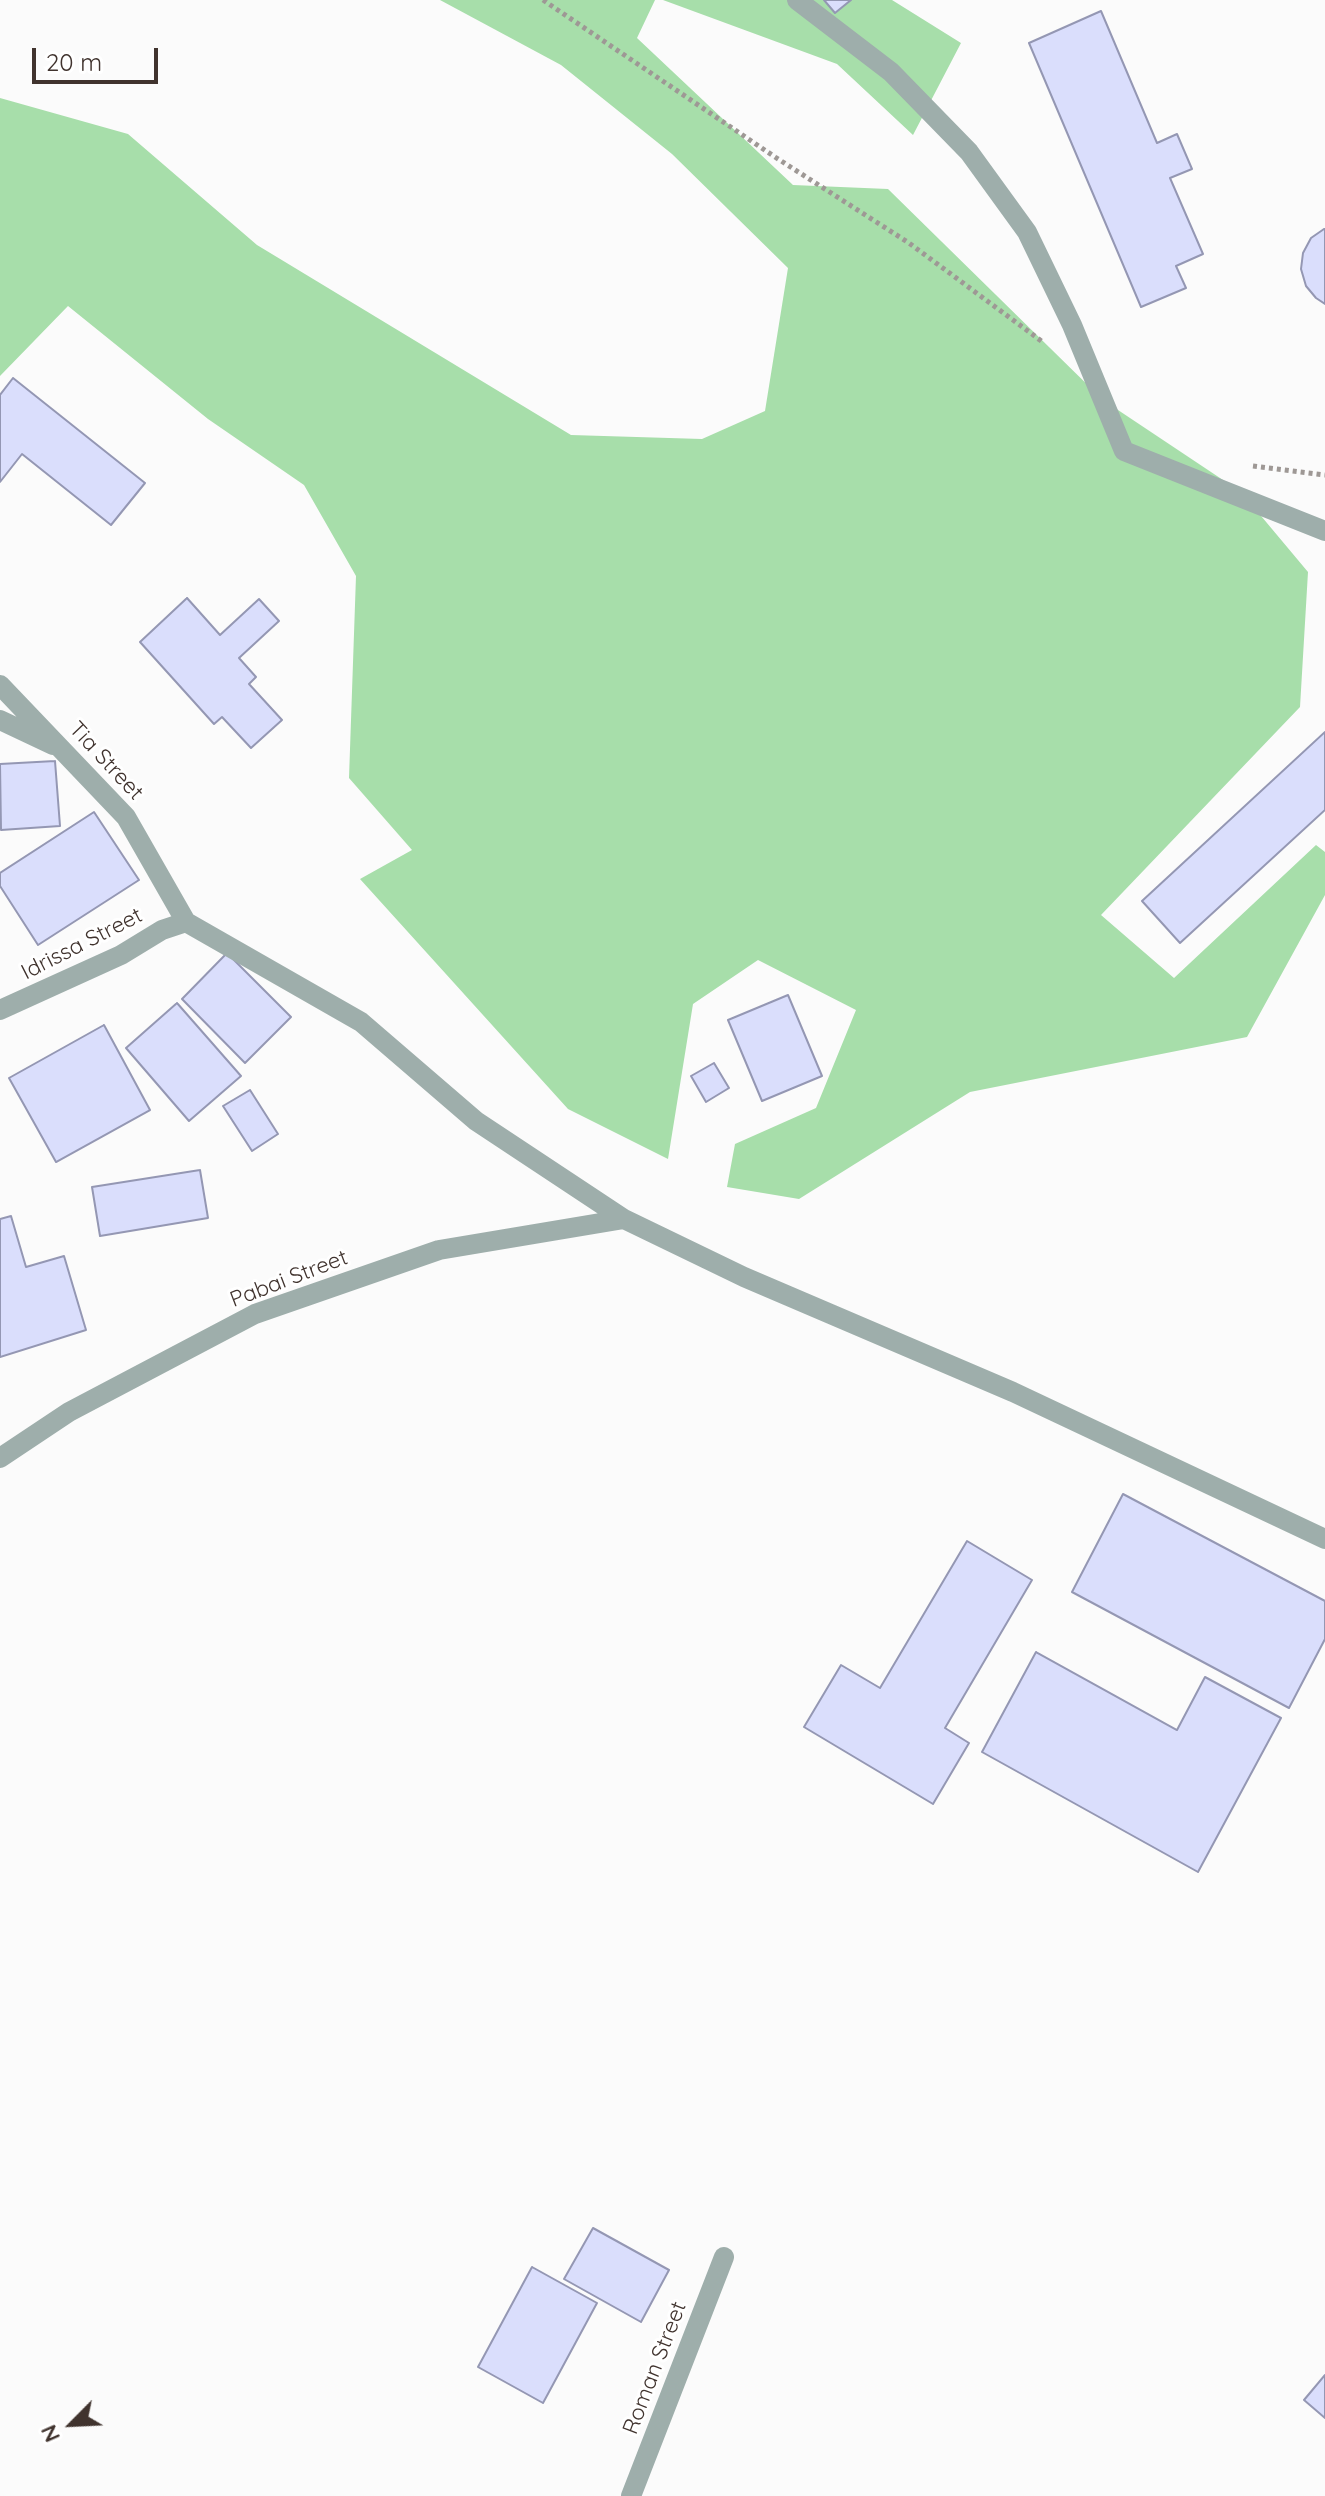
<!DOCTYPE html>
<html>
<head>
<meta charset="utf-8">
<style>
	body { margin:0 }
	#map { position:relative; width:1325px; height:2496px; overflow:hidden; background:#fbfbfb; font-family:Quicksand,sans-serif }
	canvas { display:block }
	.north { position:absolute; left:32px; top:2384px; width:80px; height:80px; -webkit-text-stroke:6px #fff; paint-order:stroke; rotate:246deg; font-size:22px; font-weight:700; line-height:32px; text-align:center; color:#40332e }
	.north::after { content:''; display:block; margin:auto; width:28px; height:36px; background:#40332e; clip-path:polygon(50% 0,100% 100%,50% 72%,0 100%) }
	.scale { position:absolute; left:32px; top:48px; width:126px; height:36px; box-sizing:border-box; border:4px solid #40332e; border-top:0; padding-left:10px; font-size:24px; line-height:28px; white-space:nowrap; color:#40332e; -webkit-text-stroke:6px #fff; paint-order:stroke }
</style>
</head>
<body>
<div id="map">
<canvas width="1325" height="2496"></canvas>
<div class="north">N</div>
<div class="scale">20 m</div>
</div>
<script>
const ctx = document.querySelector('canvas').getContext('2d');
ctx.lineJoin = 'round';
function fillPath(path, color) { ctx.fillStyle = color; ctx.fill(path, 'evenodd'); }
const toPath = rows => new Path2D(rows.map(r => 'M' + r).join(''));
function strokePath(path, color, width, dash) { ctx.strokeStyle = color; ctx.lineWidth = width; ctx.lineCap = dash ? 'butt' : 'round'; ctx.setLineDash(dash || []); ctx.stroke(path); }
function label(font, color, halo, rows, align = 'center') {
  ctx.font = font + ' Quicksand,sans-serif'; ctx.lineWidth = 6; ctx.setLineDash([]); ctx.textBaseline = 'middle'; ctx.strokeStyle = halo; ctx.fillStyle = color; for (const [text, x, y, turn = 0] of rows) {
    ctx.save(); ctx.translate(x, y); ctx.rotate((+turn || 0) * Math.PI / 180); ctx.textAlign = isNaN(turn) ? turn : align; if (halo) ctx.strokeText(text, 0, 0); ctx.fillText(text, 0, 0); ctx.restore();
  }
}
fillPath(toPath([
	[440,0,655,0,637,38,793,185,888,189,1103,400,1241,492,1308,572,1300,707,1101,915,1174,978,1316,845,1325,852,1325,895,1247,1037,970,1092,799,1199,727,1187,735,1144,816,1108,856,1010,758,960,693,1004,668,1159,568,1109,360,879,412,850,349,778,356,576,304,485,208,419,68,306,0,376,0,98,128,134,257,245,571,435,702,439,765,411,788,268,672,154,561,65],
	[663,0,892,0,961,43,913,135,837,64]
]), '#a7deaa');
const building = toPath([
	[824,0,851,0,835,13,824,0],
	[1101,11,1157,143,1177,134,1192,169,1170,178,1203,254,1176,266,1186,288,1141,307,1029,43,1101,11],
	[1324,229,1325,229,1325,304,1316,298,1306,286,1301,269,1303,253,1311,238,1324,229],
	[13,378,145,483,111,525,22,454,0,482,0,395,13,378],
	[187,598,220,635,259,599,279,621,239,658,256,677,249,684,282,720,251,748,222,717,214,724,140,642,187,598],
	[1325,732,1325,810,1180,943,1142,901,1325,732],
	[55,761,60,826,1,830,0,764,55,761],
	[94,812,139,880,38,945,0,886,0,873,94,812],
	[227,953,291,1017,245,1063,182,999,227,953],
	[788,995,822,1076,762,1101,728,1020,788,995],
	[177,1003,241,1076,189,1121,126,1048,177,1003],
	[104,1025,150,1110,56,1162,9,1078,104,1025],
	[714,1063,729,1088,706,1102,691,1076,714,1063],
	[250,1090,278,1134,252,1151,223,1106,250,1090],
	[200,1170,208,1218,100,1236,92,1187,200,1170],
	[11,1216,26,1267,64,1256,86,1330,0,1357,0,1219,11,1216],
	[1123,1494,1325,1601,1325,1639,1289,1708,1072,1592,1123,1494],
	[967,1541,1032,1580,945,1728,969,1743,933,1804,804,1727,841,1665,880,1688,967,1541],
	[1036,1652,1177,1730,1205,1677,1281,1718,1198,1872,982,1752,1036,1652],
	[593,2228,669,2270,641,2322,564,2279,593,2228],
	[532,2267,597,2303,543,2403,478,2367,532,2267],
	[1325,2375,1325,2418,1304,2400,1325,2375]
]);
fillPath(building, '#dadefc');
strokePath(building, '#9497b3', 2);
strokePath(toPath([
	[543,0,775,157,909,243,1044,343],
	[1253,466,1325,475]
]), '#9e9895', 5, [4, 4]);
strokePath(toPath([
	[797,0,891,72,969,152,1027,232,1072,325,1124,451,1325,531],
	[0,685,126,817,186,922],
	[0,720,53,745],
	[186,922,361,1022,476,1121,624,1219,744,1277,1013,1392,1325,1539],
	[0,1010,121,955,162,930,186,922],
	[0,1458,69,1412,255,1314,439,1250,624,1219],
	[631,2496,724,2257]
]), '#9eaeab', 20);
label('22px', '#40332e', '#fff', [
	["Tia Street",106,761,47],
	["Idrissa Street",82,944,-27],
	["Pabai Street",289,1279,-21],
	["Roman Street",655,2368,-69]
]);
</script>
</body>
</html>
